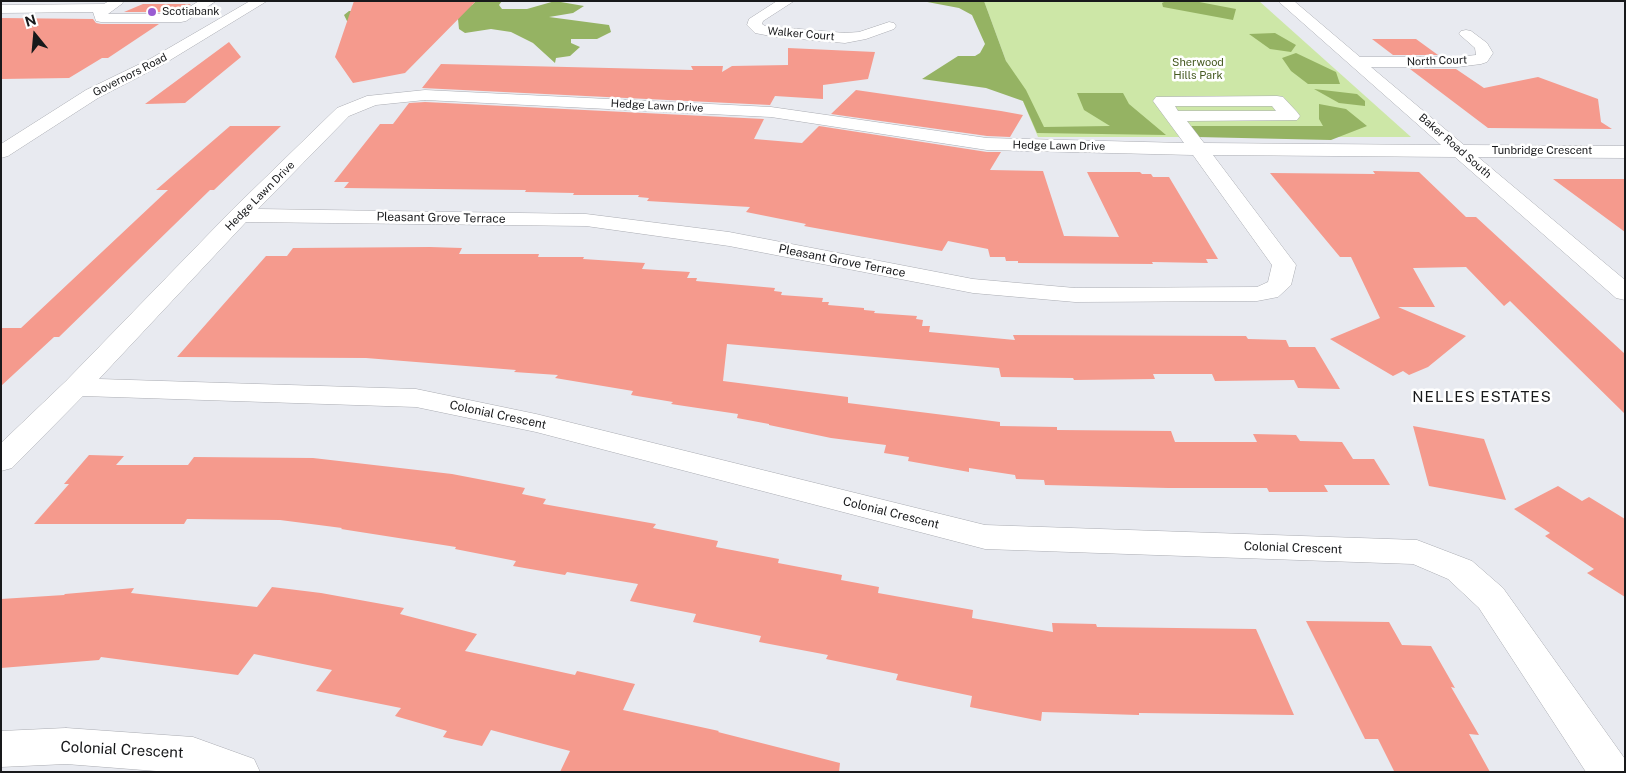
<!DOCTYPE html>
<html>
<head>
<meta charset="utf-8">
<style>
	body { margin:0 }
	#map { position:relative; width:1626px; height:773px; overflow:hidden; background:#e8eaf0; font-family:"Public Sans",sans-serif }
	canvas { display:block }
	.frame { position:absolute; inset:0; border:2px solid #18191b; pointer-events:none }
	.north { position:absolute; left:10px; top:10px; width:50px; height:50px; -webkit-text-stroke:4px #fff; paint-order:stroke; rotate:343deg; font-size:14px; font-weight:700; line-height:20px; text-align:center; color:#18191b }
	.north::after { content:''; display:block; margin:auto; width:18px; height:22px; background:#18191b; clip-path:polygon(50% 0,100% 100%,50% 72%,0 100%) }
</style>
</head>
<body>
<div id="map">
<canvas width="1626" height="773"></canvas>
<div class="frame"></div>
<div class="north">N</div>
</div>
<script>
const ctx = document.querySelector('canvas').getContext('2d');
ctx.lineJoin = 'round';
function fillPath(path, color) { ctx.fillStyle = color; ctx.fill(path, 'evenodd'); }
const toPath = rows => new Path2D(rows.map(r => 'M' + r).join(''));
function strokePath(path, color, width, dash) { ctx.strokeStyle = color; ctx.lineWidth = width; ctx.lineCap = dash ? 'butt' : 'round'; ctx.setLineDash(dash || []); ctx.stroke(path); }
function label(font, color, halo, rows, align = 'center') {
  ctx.font = font + ' "Public Sans",sans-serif'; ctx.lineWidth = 5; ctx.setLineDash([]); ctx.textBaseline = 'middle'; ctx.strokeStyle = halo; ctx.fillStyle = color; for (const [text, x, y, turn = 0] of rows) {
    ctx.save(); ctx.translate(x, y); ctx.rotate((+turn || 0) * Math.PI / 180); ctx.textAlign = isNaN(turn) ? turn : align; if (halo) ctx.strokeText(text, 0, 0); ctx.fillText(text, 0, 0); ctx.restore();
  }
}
fillPath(toPath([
	[984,1,1259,1,1411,137,1038,137,1006,61]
]), '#cde7a7');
fillPath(toPath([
	[476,1,502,1,499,5,502,9,527,9,555,1,584,6,573,13,549,17,609,25,611,32,597,39,571,39,571,43,580,47,570,56,556,58,555,63,533,43,511,32,491,29,465,33,459,29,458,19,356,23,347,21,344,15,349,11,384,12,472,5],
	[922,1,984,1,1006,61,1026,90,1044,127,1110,126,1084,110,1077,93,1123,93,1129,104,1166,135,1037,133,1023,101,986,88,922,79,958,56,975,56,980,53,985,44,972,15,959,8],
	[1166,1,1194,1,1236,9,1233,20,1163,7,1162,3],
	[1275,33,1296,45,1291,52,1270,49,1249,34],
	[1296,53,1336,72,1340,84,1308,84,1291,71,1282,58],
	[1314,89,1357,94,1365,101,1365,106,1339,103],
	[1319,104,1346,109,1367,126,1331,140,1197,137,1191,126,1323,126,1319,119]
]), '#95b363');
fillPath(toPath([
	[354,1,476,1,405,73,353,83,335,57],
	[143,4,191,4,177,12,124,12],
	[1,18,93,19,96,23,101,24,159,24,108,58,102,58,69,78,1,79],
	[1372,39,1416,39,1438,55,1393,55],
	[229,42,241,57,185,103,145,104],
	[788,48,875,52,868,79,823,85,823,99,775,96,770,105,422,88,441,64,693,70,691,66,723,66,722,72,732,66,788,65],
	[1410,69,1456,69,1484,88,1538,77,1598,99,1601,122,1612,129,1488,128],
	[856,90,1001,111,1023,115,1010,137,987,136,831,114],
	[425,102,764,119,754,139,802,143,819,126,987,152,1001,152,990,170,1043,171,1064,236,1119,237,1087,172,1140,172,1142,174,1151,174,1153,177,1169,177,1218,259,1206,259,1208,263,1152,262,1153,264,1018,263,1018,261,1006,261,1005,257,990,257,988,249,948,241,942,251,804,226,806,224,746,212,750,207,647,201,649,198,638,197,639,195,573,195,574,193,525,192,526,190,344,188,349,182,334,182,380,124,393,124,409,103],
	[230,126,281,126,214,190,210,190,59,337,54,337,1,386,1,328,21,328,168,190,156,190],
	[1373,171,1419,172,1466,217,1476,217,1625,354,1625,414,1510,301,1504,306,1466,267,1413,268,1435,307,1398,307,1466,336,1428,367,1409,375,1403,371,1393,376,1330,339,1380,318,1351,257,1340,257,1270,173,1375,174],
	[1553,179,1625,179,1625,232],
	[430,247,462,248,459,254,539,254,538,257,584,257,583,259,645,263,642,269,690,272,687,278,697,278,696,281,775,288,774,291,782,292,781,295,823,298,822,302,829,302,828,305,864,308,864,310,875,311,874,313,917,316,916,319,923,320,922,326,930,326,929,332,1015,340,1013,335,1246,336,1248,339,1286,340,1289,347,1315,347,1340,389,1298,388,1294,380,1215,381,1212,374,1153,374,1155,379,1074,380,1073,378,1001,377,999,368,727,344,723,381,848,397,848,403,1000,422,1000,426,1057,427,1057,430,1171,431,1175,442,1257,442,1253,434,1296,435,1300,441,1342,442,1353,459,1374,459,1390,485,1324,485,1328,492,1269,492,1267,488,1168,488,1045,485,1044,480,1016,479,1015,475,969,468,969,472,908,461,909,457,884,453,886,445,831,438,769,425,769,424,737,418,738,414,671,404,673,402,631,395,633,391,555,378,558,375,514,372,516,370,366,358,177,357,266,256,287,256,293,248],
	[1413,426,1484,439,1506,500,1429,486],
	[89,455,124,456,116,465,188,465,194,457,313,458,452,474,525,488,522,494,546,499,543,504,656,524,653,528,718,541,716,547,779,559,778,563,842,575,841,580,879,587,878,593,973,610,972,618,1053,632,1052,623,1096,624,1097,627,1256,629,1294,715,1139,713,1139,715,1042,712,1041,721,970,707,972,696,896,680,898,674,826,659,828,655,759,642,761,636,693,622,696,614,630,601,638,584,567,572,565,575,513,566,516,561,455,549,456,547,341,529,342,528,280,520,187,519,184,524,34,524,69,484,64,484],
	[1558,486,1582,501,1589,497,1625,519,1625,597,1587,573,1594,569,1545,536,1550,533,1514,509],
	[272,587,321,593,404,608,400,614,477,634,465,651,575,675,577,671,635,684,623,710,719,731,718,732,840,763,839,772,560,772,570,751,491,730,482,746,443,737,447,731,395,716,401,708,316,691,332,670,254,654,238,675,101,657,99,660,1,668,1,599,64,595,65,594,134,588,131,593,257,607],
	[1306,621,1389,622,1402,645,1431,646,1455,688,1451,687,1479,735,1469,734,1490,772,1394,771,1378,739,1365,739]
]), '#f59a8d');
const minor = toPath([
	[109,1,122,1,123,3,108,14,178,14,199,1,216,1,186,21,181,22,101,22,96,21,93,12,1,13,1,5,104,4,109,1],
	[250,1,267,1,162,65,98,98,8,156,1,158,1,144,86,90,150,59,250,1],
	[777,1,794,1,763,21,762,24,765,26,845,33,859,32,889,22,894,23,896,26,894,29,866,39,845,43,776,37,755,33,747,25,749,19,777,1],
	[1278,1,1294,1,1360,57,1457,57,1476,55,1475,48,1459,34,1461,31,1466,30,1471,31,1487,43,1493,53,1487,62,1481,64,1457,67,1371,67,1464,145,1625,146,1625,158,1478,157,1625,280,1625,300,1616,298,1455,157,1213,155,1296,265,1291,285,1278,297,1257,301,1075,302,973,293,729,246,586,226,246,222,99,379,416,389,536,414,985,525,1417,540,1472,561,1503,588,1625,759,1625,772,1586,772,1479,608,1448,579,1413,564,985,549,536,432,416,407,83,396,12,468,1,471,1,443,66,381,232,210,337,108,367,96,425,90,771,107,987,138,1184,143,1153,101,1156,97,1277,96,1283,97,1297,112,1300,116,1297,120,1187,121,1204,143,1441,145,1278,1],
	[425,100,771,117,987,150,1193,155,1272,265,1268,282,1257,287,1075,288,973,279,729,232,586,214,258,209,349,116,376,105,425,100],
	[1175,106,1272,106,1276,111,1178,111,1175,106],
	[66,728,193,737,254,759,260,772,169,772,66,764,1,767,1,731,66,728]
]);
strokePath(minor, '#aaacb2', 1);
fillPath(minor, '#fff');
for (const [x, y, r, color] of [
	[152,12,5,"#9a5cd2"]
]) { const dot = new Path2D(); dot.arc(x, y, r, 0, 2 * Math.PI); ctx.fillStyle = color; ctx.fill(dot); strokePath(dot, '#fff', 2); }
label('11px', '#18191b', '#fff', [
	["Scotiabank",162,12]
], 'left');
label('11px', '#18191b', '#fff', [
	["Walker Court",801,34,5],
	["North Court",1437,61,-2],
	["Governors Road",130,75,-27],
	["Hedge Lawn Drive",657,106,3],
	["Hedge Lawn Drive",1059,146,1],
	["Baker Road South",1455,146,41],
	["Tunbridge Crescent",1542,151],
	["Hedge Lawn Drive",260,196,-45]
]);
label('11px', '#465a21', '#fff', [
	["Sherwood",1198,63],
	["Hills Park",1198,76]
]);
label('12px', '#18191b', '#fff', [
	["Pleasant Grove Terrace",441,218,1],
	["Pleasant Grove Terrace",842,261,11],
	["Colonial Crescent",498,415,12],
	["Colonial Crescent",891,513,14],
	["Colonial Crescent",1293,548,2]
]);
ctx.letterSpacing = '1px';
label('15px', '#18191b', '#fff', [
	["NELLES ESTATES",1482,397]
]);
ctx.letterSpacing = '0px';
label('15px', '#18191b', '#fff', [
	["Colonial Crescent",122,750,3]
]);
</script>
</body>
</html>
